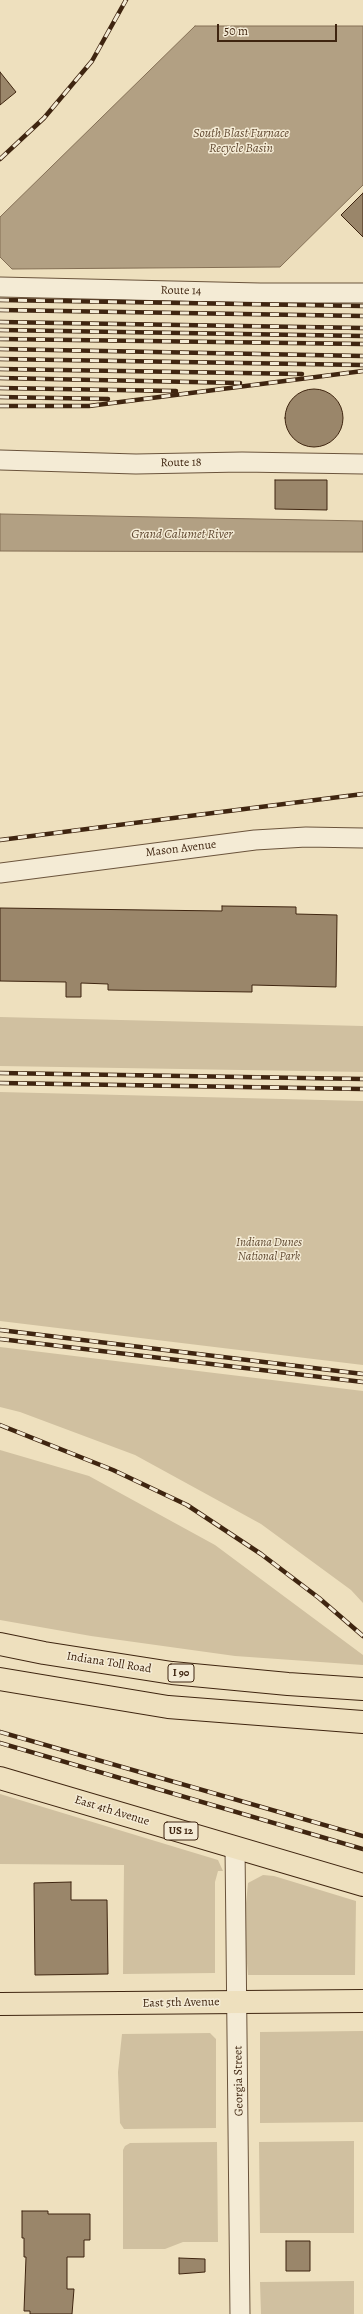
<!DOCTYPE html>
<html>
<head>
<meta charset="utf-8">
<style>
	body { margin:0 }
	#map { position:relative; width:363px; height:2314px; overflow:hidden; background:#eee0be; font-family:Alegreya,serif }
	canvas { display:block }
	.scale { position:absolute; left:217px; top:24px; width:120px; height:18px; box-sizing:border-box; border:2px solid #3f2510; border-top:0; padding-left:5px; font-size:12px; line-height:14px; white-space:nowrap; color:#3f2510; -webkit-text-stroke:3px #f4ebd5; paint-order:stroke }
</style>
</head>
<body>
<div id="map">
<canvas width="363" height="2314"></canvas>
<div class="scale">50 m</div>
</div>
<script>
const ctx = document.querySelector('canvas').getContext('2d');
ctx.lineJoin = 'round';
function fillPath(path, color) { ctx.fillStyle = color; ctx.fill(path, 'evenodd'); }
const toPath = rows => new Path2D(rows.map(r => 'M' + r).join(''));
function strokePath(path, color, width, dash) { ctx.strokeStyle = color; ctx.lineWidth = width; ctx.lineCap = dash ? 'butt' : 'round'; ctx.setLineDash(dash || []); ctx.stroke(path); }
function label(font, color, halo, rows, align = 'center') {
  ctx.font = font + ' Alegreya,serif'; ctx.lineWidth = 3; ctx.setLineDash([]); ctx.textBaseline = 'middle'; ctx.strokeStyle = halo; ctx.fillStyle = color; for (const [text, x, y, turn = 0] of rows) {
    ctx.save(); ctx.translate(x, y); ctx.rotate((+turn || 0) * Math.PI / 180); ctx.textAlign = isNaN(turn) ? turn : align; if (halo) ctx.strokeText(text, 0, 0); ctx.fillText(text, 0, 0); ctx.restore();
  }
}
fillPath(toPath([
	[0,1017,363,1026,363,1072,0,1066],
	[0,1092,363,1101,363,1365,0,1321],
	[0,1347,363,1391,363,1603,351,1590,261,1524,135,1455,20,1412,0,1407],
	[0,1450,89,1476,215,1545,363,1655,363,1665,235,1656,91,1636,0,1620],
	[0,1794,218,1860,223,1871,218,1871,215,1882,215,1973,123,1974,124,1865,0,1864],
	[263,1875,274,1876,356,1901,355,1975,248,1975,242,1906,246,1903,248,1883],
	[363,2031,363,2122,260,2123,260,2032],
	[210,2033,216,2039,216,2128,124,2129,120,2123,118,2072,122,2034],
	[354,2141,354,2233,260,2233,259,2142],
	[217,2142,218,2242,183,2242,165,2249,123,2249,123,2150,125,2146,130,2143],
	[354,2281,354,2314,261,2314,260,2282]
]), '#d0c0a0');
const water = toPath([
	[195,26,363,26,363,185,280,267,12,269,0,257,0,217,195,26],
	[0,514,363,521,363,552,0,551,0,514]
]);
fillPath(water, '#b2a083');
strokePath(water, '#846f55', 1);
const building = toPath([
	[0,72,16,92,0,105,0,72],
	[363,193,363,237,341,215,363,193],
	'285 418a29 29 0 1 1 58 0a29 29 0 1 1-58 0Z',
	[275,480,327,480,327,510,275,509,275,480],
	[222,906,296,907,296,914,337,915,336,987,252,985,252,992,108,990,108,984,81,983,81,997,66,997,66,982,0,981,0,908,222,911,222,906],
	[71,1882,71,1900,107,1900,108,1974,35,1975,34,1883,71,1882],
	[22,2211,48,2211,48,2214,90,2214,90,2240,84,2240,84,2257,67,2257,67,2289,74,2289,72,2314,30,2314,30,2311,24,2311,26,2257,24,2257,24,2238,22,2238,22,2211],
	[286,2241,310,2241,310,2271,286,2271,286,2241],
	[179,2258,205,2259,205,2272,179,2274,179,2258]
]);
fillPath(building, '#9a866a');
strokePath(building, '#3f2510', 1);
const minor = toPath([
	[0,287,260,293,363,293],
	[0,460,136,464,242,462,363,464],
	[0,873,255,840,306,837,363,838],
	[235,1847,240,2314]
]);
const major = toPath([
	[0,1778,363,1885],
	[0,2004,363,2001]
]);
const highway = toPath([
	[0,1644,44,1653,172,1673,288,1684,363,1689],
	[0,1679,168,1707,363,1722]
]);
strokePath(minor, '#6b543c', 21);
strokePath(major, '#3f2510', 24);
strokePath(highway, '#3f2510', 24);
strokePath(minor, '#f4ebd5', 19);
strokePath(major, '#eee0be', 22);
strokePath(highway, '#eee0be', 22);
const rail = toPath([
	[0,159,44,118,92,61,126,0],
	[0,300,363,306],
	[0,310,363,316],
	[0,322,363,328],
	[0,330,363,336],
	[0,339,363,344],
	[0,349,363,356],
	[0,359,363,365],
	[0,369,302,374],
	[0,378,240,383],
	[0,388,176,391],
	[0,397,108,399],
	[0,406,89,406,363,371],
	[0,840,363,794],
	[0,1073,363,1079],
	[0,1083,363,1089],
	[0,1330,363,1374],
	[0,1339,363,1382],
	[0,1425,113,1470,187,1505,261,1554,319,1598,363,1636],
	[0,1732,363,1836],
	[0,1743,363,1849]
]);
strokePath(rail, '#3f2510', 4.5);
strokePath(rail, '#f4ebd5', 3, [9]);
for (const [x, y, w] of [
	[181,1673,26],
	[181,1831,34]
]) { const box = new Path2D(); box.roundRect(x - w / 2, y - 9, w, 18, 3); ctx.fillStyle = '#f4ebd5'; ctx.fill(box); strokePath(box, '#3f2510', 1); }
label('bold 11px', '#3f2510', null, [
	["I 90",181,1673],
	["US 12",181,1831]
]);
label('12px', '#3f2510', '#f4ebd5', [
	["Route 14",181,291,1],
	["Route 18",181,463,-1],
	["Mason Avenue",181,849,-7],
	["Indiana Toll Road",109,1663,9],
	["East 4th Avenue",112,1811,17],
	["East 5th Avenue",181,2003,-1],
	["Georgia Street",239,2081,-91]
]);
label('italic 12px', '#634c34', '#f4ebd5', [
	["Indiana Dunes",269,1243],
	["National Park",269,1257]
]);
label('italic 13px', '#624a32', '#f4ebd5', [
	["South Blast Furnace",241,134],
	["Recycle Basin",241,149],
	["Grand Calumet River",182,535]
]);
</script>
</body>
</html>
